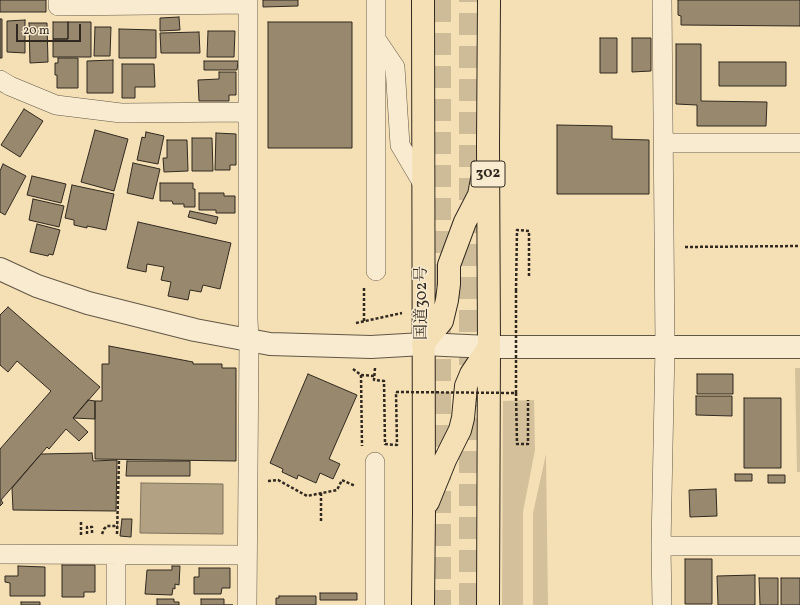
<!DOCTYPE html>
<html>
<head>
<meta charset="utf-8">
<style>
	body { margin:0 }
	#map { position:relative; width:800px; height:605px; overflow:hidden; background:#f5e0b6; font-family:Vollkorn,serif }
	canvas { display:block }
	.scale { position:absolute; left:16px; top:24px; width:65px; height:18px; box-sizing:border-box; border:2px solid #31291f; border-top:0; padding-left:5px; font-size:12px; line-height:14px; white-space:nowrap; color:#31291f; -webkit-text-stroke:3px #f8ebd0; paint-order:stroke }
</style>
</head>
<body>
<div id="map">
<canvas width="800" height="605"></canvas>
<div class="scale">20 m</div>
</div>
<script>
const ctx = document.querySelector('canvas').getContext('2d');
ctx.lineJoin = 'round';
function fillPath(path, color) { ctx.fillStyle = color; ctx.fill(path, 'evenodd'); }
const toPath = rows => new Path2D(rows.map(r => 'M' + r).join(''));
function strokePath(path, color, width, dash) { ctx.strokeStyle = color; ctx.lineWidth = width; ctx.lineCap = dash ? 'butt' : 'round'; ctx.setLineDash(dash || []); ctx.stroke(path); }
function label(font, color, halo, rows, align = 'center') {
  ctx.font = font + ' Vollkorn,"Noto Serif JP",serif'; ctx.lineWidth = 3; ctx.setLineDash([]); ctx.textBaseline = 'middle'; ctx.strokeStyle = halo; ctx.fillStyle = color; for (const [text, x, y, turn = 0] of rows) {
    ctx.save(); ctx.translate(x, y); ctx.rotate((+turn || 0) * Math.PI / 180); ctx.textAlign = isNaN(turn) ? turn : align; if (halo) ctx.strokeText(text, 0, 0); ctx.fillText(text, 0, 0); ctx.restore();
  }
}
fillPath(toPath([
	[795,368,800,368,800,472,797,472],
	[534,400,535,450,523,512,523,605,502,605,503,401],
	[546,454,548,605,533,605,533,513]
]), '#d4c19c');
const water = toPath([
	[141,483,223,484,223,534,140,533,141,483]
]);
fillPath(water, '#b2a283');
strokePath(water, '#7e725b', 1);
const building = toPath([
	[0,0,46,0,46,12,0,12,0,0],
	[263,0,298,0,298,6,263,7,263,0],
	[678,0,800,0,800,26,681,25,681,16,678,15,678,0],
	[179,17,180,30,160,31,160,18,179,17],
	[0,19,2,19,2,58,0,58,0,19],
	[25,20,25,53,7,52,7,21,25,20],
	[53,22,68,22,68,39,53,39,53,22],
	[68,22,91,22,91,57,53,57,53,39,68,39,68,22],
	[268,22,352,22,352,148,268,148,268,22],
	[29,23,47,23,48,62,30,63,29,23],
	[95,27,111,27,110,56,94,56,95,27],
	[119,29,156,30,156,58,119,58,119,29],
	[208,31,235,31,234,57,207,57,208,31],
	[199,32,200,53,161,53,160,33,199,32],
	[600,38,617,38,617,73,600,73,600,38],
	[632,38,651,38,651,71,632,72,632,38],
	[676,44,701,44,701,101,767,102,766,126,697,126,697,105,676,104,676,44],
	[58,58,78,58,78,88,57,88,57,75,55,75,55,63,58,63,58,58],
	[113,60,113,93,87,93,87,61,113,60],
	[204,61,238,61,237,70,204,70,204,61],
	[719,62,786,62,786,86,719,86,719,62],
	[122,64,154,64,155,87,135,87,135,98,122,98,122,64],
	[219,72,236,72,236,95,229,95,229,101,199,101,198,80,219,79,219,72],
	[24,109,43,121,20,157,1,145,24,109],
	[557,125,612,126,612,139,649,140,649,194,557,194,557,125],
	[95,130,128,139,114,191,81,182,95,130],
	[146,132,164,136,158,164,137,160,142,137,145,138,146,132],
	[216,133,236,134,236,165,230,165,230,170,215,170,216,133],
	[192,138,212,138,213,171,192,171,192,138],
	[167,140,187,140,188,171,164,172,163,158,167,158,167,140],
	[133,163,160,169,153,199,127,193,133,163],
	[3,164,26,176,5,215,0,212,0,171,3,164],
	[32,176,66,184,61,203,27,195,32,176],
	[160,183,193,183,193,189,195,189,195,207,184,207,184,204,173,204,172,201,160,201,160,183],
	[72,185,114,194,106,230,87,226,87,228,74,225,74,220,65,218,72,185],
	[199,193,224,193,224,196,235,196,235,213,216,213,216,210,199,210,199,193],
	[33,199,64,206,59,227,29,220,33,199],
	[190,211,218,217,216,224,188,217,190,211],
	[138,222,231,243,220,289,203,285,201,292,190,290,188,300,168,296,171,282,161,280,164,267,147,264,146,272,127,268,138,222],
	[37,224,60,230,53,255,49,254,48,256,30,252,37,224],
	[8,307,100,387,73,418,88,432,79,441,66,429,49,449,47,447,1,500,3,503,0,506,0,449,51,391,17,361,8,372,0,365,0,315,8,307],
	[109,346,193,362,193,364,222,364,222,368,236,368,236,461,95,459,95,401,102,401,102,364,109,364,109,346],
	[308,374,357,395,329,459,340,464,333,479,320,473,316,483,298,475,297,479,282,472,283,469,270,463,308,374],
	[697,374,733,374,733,394,697,394,697,374],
	[696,396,732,396,732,416,696,415,696,396],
	[744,398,781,398,781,468,744,468,744,398],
	[88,400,95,401,95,419,73,418,88,400],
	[92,453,93,461,117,460,116,511,13,510,12,488,41,454,92,453],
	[127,461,190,461,190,476,126,476,127,461],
	[735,474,752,474,752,481,735,481,735,474],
	[768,475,785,475,785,483,768,483,768,475],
	[716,489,717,516,690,517,689,490,716,489],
	[122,519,132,519,131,537,120,536,122,519],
	[685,559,712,559,712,604,685,604,685,559],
	[62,565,95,565,95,592,84,592,84,597,62,597,62,565],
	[18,566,45,567,45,596,10,596,10,583,5,582,5,576,18,576,18,566],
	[172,566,180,566,179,585,175,584,175,589,173,588,172,595,145,594,147,570,172,570,172,566],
	[199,568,230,568,230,588,222,588,221,594,194,594,194,577,199,577,199,568],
	[755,575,755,605,718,605,717,576,755,575],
	[759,578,778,578,778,605,760,605,759,578],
	[781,578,800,578,800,605,781,605,781,578],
	[320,593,357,593,357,600,320,600,320,593],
	[279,596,316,596,316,605,276,605,276,598,279,598,279,596],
	[157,599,174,599,174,602,179,602,179,605,157,605,157,599],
	[201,599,224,599,224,605,233,605,201,605,201,599],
	[21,602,40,602,40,605,21,605,21,602]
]);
fillPath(building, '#97886e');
strokePath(building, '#31291f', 1);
strokePath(toPath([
	[440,0,440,286],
	[440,326,440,605],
	[470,365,470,0],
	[470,605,470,405]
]), '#cebb98', 22, [22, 11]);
const minor = toPath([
	[58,0,58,6,248,4],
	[376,39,395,67,400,145,423,184],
	[0,80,10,86,56,105,121,113,248,112],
	[663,143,800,143],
	[376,271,376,0],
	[661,546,800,546],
	[0,554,247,555],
	[116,555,116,605],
	[247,605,249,341,248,319,248,0],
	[375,605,375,462],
	[662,605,661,546,665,347,662,0]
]);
const tertiary = toPath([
	[0,269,37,286,88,303,195,330,270,344,371,347,423,344,489,347,800,347]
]);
const trunk = toPath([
	[423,0,424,512,423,605],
	[423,344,442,321,447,300,449,284,449,265,465,222,479,195,482,179],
	[428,502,445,460,460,430,463,418,466,386,471,374,489,347],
	[488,605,489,347,488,145,489,0]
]);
strokePath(minor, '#625745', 20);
strokePath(tertiary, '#625745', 24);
strokePath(trunk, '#31291f', 24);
strokePath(toPath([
	[685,247,800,246],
	[364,288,364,322],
	[516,291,517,230,529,231,529,276],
	[356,323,402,313],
	[375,368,374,380,384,381,385,444,397,445,396,392],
	[353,369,361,375,375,376],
	[361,375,362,446],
	[516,393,517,444,528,444,528,400],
	[268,481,278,480,307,496,337,490,342,480,355,486],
	[321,493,321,522],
	[87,534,87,527,92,527,92,534],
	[102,534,104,529,107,526,118,526],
	[117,534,119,459],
	[81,535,81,522]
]), '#31291f', 2.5, [3, 2]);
strokePath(minor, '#f8ebd0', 19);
strokePath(tertiary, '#f8ebd0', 22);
strokePath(trunk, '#f5e0b6', 22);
strokePath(toPath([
	[396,392,516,393,516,291]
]), '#31291f', 2.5, [3, 2]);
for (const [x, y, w] of [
	[488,174,34]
]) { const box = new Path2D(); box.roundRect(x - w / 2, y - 13, w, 26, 3); ctx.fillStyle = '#f8ebd0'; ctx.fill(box); strokePath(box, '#31291f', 1); }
label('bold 15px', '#31291f', null, [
	["302",488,174]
]);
label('16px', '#31291f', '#f8ebd0', [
	["国道302号",423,303,-90]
]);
</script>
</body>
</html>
